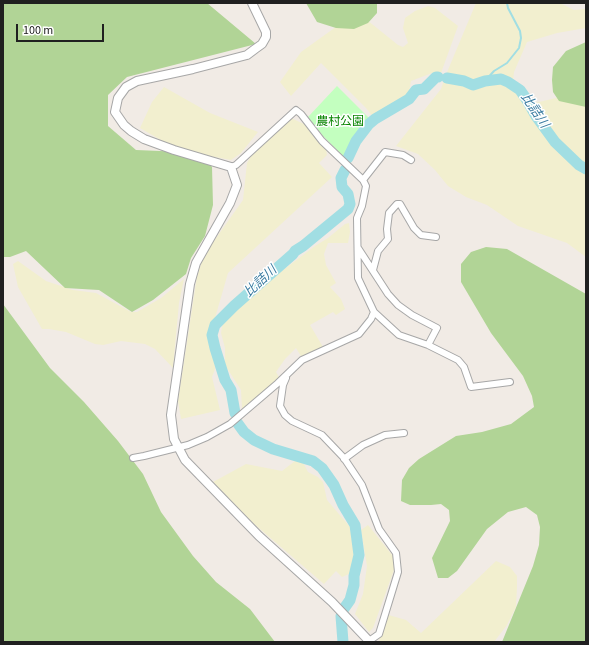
<!DOCTYPE html>
<html>
<head>
<meta charset="utf-8">
<style>
	body { margin:0 }
	#map { position:relative; width:589px; height:645px; overflow:hidden; background:#f1ebe5; font-family:"Source Sans 3",sans-serif }
	canvas { display:block }
	.frame { position:absolute; inset:0; border:4px solid #202020; pointer-events:none }
	.scale { position:absolute; left:16px; top:24px; width:88px; height:18px; box-sizing:border-box; border:2px solid #202020; border-top:0; padding-left:5px; font-size:12px; line-height:14px; white-space:nowrap; color:#202020; -webkit-text-stroke:3px #fff; paint-order:stroke }
</style>
</head>
<body>
<div id="map">
<canvas width="589" height="645"></canvas>
<div class="frame"></div>
<div class="scale">100 m</div>
</div>
<script>
const ctx = document.querySelector('canvas').getContext('2d');
ctx.lineJoin = 'round';
function fillPath(path, color) { ctx.fillStyle = color; ctx.fill(path, 'evenodd'); }
const toPath = rows => new Path2D(rows.map(r => 'M' + r).join(''));
function strokePath(path, color, width, dash) { ctx.strokeStyle = color; ctx.lineWidth = width; ctx.lineCap = dash ? 'butt' : 'round'; ctx.setLineDash(dash || []); ctx.stroke(path); }
function label(font, color, halo, rows, align = 'center') {
  ctx.font = font + ' "Source Sans 3","Noto Sans JP",sans-serif'; ctx.lineWidth = 3; ctx.setLineDash([]); ctx.textBaseline = 'middle'; ctx.strokeStyle = halo; ctx.fillStyle = color; for (const [text, x, y, turn = 0] of rows) {
    ctx.save(); ctx.translate(x, y); ctx.rotate((+turn || 0) * Math.PI / 180); ctx.textAlign = isNaN(turn) ? turn : align; if (halo) ctx.strokeText(text, 0, 0); ctx.fillText(text, 0, 0); ctx.restore();
  }
}
fillPath(toPath([
	[476,3,560,3,574,10,586,9,586,28,557,33,527,42,514,72,513,82,518,91,530,103,539,102,586,91,586,159,582,170,586,171,586,257,567,243,518,226,487,205,466,197,448,186,435,170,418,154,396,146,441,89,445,77],
	[428,6,435,8,458,26,441,73,432,73,411,81,409,92,403,101,394,103,373,117,366,108,321,63,291,96,280,82,301,52,340,24,367,20,398,45,403,47,408,43,403,28,405,18,415,11],
	[164,87,210,113,258,132,241,153,231,160,204,155,166,143,140,128,152,102],
	[293,119,304,124,326,149,327,155,319,163,332,177,228,273,213,325,215,369,212,377,220,410,181,419,178,401,197,276,204,255,243,200,247,163,265,133,281,120],
	[349,223,350,232,348,243,328,243,324,254,326,265,336,283,330,287,341,299,345,309,336,315,333,312,310,325,323,347,302,358,296,348,285,359,276,372,280,379,242,409,241,390,225,365,225,348,221,333,223,321,229,311,315,246,328,238,345,224],
	[18,261,46,281,73,290,96,293,131,312,137,312,161,298,184,279,179,303,173,368,155,349,145,344,121,341,103,345,95,344,66,332,49,329,42,329,18,287,13,264],
	[300,457,308,472,318,477,323,482,327,500,350,527,354,552,351,573,342,577,336,571,324,584,253,523,213,482,246,464,282,471],
	[368,525,393,556,395,567,373,628,369,632,355,614,363,594,367,566,361,530],
	[496,561,510,567,517,576,517,587,516,607,507,625,494,642,379,642,385,614,406,620,421,633]
]), '#f2efcf');
fillPath(toPath([
	[3,3,207,3,256,44,127,77,108,95,108,126,136,150,184,152,206,159,212,167,213,205,205,236,191,258,186,274,153,300,132,312,99,290,65,288,26,251,10,257,3,257],
	[306,3,377,3,377,13,368,23,354,29,336,28,317,22],
	[586,42,586,107,559,101,553,92,552,80,553,67,566,51],
	[486,247,507,249,586,294,586,642,502,642,533,566,539,545,540,527,537,515,526,507,508,512,487,529,457,571,448,578,438,578,432,558,450,521,449,510,441,504,431,505,410,505,401,501,402,480,409,468,419,459,456,436,482,432,511,424,534,407,532,396,523,376,491,333,461,282,461,264,471,252],
	[3,304,50,368,84,402,118,441,143,474,161,512,193,556,216,582,250,609,275,642,3,642]
]), '#b1d496');
fillPath(toPath([
	[337,86,371,120,351,145,345,158,323,136,308,117]
]), '#c3ffbf');
strokePath(toPath([
	[485,81,494,71,507,63,519,48,521,38,520,31,508,8,507,3]
]), '#a1dee3', 2);
strokePath(toPath([
	[447,78,464,81,473,85,485,81,501,79,508,82,520,90,527,100,536,116,555,142,579,165,586,169],
	[348,158,356,141,369,124,375,119,409,99,416,90,424,89,436,77,438,77],
	[235,413,231,390,225,380,215,348,212,335,215,325,234,306,293,254,295,251,303,246,348,209,350,204,348,194,342,187,341,178,345,170],
	[236,421,244,432,254,440,273,449,313,461,322,468,334,485,343,505,355,525,359,555,354,576,354,585,350,600,343,610],
	[341,616,343,642]
]), '#a1dee3', 11);
const minor = toPath([
	[363,180,385,152,403,155,411,160],
	[358,248,388,294,398,305,412,315,437,328,428,345,458,360,464,367,471,387,510,382],
	[373,270,378,251,388,239,387,229,389,213,397,204,400,204,414,228,421,235,436,237],
	[374,312,399,335,428,345],
	[286,378,283,385,280,406,285,415,292,421,322,435,344,458,362,485,379,529,396,553,398,572,391,595,379,634,369,641],
	[133,458,144,456,188,445,207,437,230,424,278,383,302,360,359,334,371,319,374,312,358,278,357,218,362,206,366,186,363,180,322,141,301,114,296,110,236,165,231,167],
	[344,459,363,445,385,435,404,433]
]);
const tertiary = toPath([
	[252,3,266,32,266,37,262,44,255,49,247,55,193,69,137,81,126,87,118,98,115,112,124,125,131,131,144,139,174,150,231,167,237,185,230,203,196,263,190,284,171,415,174,439,185,460,259,536,332,602,370,642]
]);
strokePath(minor, '#a7a7a7', 8);
strokePath(tertiary, '#a7a7a7', 10);
strokePath(minor, '#fff', 6);
strokePath(tertiary, '#fff', 8);
label('12px', '#098502', '#fff', [
	["農村公園",340,122]
]);
label('italic 13px', '#3b7ca1', '#fff', [
	["比詰川",534,111,56],
	["比詰川",261,282,-43]
]);
</script>
</body>
</html>
